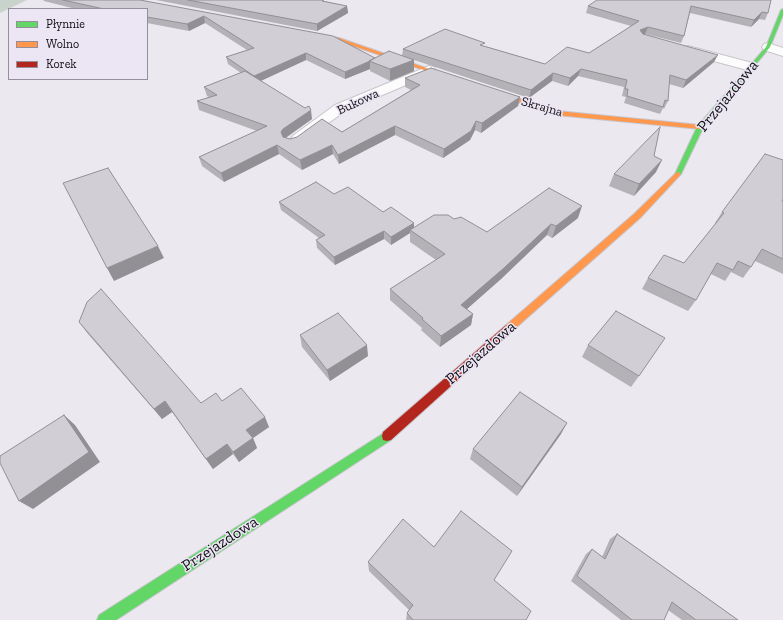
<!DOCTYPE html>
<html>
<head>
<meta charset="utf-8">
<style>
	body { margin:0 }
	#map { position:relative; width:783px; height:620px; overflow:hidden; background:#ece8f0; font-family:"Zilla Slab",serif }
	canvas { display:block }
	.legend { position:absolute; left:8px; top:8px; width:140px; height:72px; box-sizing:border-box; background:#ebe5f4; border:1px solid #948f9a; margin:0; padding:5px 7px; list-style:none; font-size:12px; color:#110f14 }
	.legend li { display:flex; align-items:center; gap:8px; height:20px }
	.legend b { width:20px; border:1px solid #948f9a }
</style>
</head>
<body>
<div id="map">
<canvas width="783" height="620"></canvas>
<ul class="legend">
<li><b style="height:5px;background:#63d668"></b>Płynnie</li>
<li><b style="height:5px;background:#ff974d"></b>Wolno</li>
<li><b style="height:5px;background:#b3261e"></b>Korek</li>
</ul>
</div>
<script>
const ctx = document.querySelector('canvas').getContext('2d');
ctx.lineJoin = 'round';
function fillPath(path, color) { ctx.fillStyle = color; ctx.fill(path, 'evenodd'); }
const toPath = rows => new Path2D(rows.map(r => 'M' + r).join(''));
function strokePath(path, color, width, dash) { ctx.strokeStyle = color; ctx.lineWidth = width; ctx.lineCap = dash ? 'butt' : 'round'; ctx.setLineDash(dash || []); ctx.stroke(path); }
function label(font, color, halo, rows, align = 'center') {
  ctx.font = font + ' "Zilla Slab",serif'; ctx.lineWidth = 3; ctx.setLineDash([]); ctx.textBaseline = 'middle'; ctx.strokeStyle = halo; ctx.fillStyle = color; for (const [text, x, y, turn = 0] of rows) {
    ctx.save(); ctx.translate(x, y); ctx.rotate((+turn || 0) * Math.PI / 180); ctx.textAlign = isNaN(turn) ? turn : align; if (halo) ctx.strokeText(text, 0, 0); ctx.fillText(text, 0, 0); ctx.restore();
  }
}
fillPath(toPath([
	[0,0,27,0,0,13]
]), '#c8d3cb');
const street = toPath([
	[768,43,783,48,783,56,764,50,762,47,764,44,768,43],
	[688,46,756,64,757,67,756,70,751,71,684,53,682,50,684,47,688,46],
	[429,66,434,67,435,70,434,73,345,111,304,141,299,143,294,141,291,138,294,135,335,105,429,66]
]);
const fast = toPath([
	[783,9,783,15,770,47,703,128,681,174,680,175,676,175,675,174,697,127,766,47,781,10,783,9],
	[387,431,391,432,392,436,391,440,116,620,97,620,99,615,387,431]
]);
const slow = toPath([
	[312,34,339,38,458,79,453,80,336,40,312,36,312,34],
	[491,89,557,111,700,125,703,127,700,129,556,115,489,92,488,91,491,89],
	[678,172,680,173,680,175,640,218,511,332,505,332,503,329,505,326,634,214,676,173,678,172]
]);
const jam = toPath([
	[508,325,511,326,513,329,511,332,391,440,387,441,383,440,382,436,383,432,505,326,508,325]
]);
strokePath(street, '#c8c5cb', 2);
strokePath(fast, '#c8c5cb', 2);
strokePath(slow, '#c8c5cb', 2);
strokePath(jam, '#c8c5cb', 2);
fillPath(street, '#fcfcfd');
fillPath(fast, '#63d668');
fillPath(slow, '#ff974d');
fillPath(jam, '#b3261e');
fillPath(toPath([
	[43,0,140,0,375,58,402,56,403,49,484,46,545,64,589,53,631,26,586,13,588,6,771,0,768,13,765,20,759,19,751,27,690,13,684,36,681,43,645,34,643,34,714,62,683,88,669,84,668,101,664,109,663,108,660,114,624,103,626,97,622,96,624,87,578,76,568,86,552,81,529,98,414,60,414,71,390,81,370,71,370,69,345,79,306,60,261,81,312,119,286,138,290,139,342,132,411,90,405,87,405,78,520,97,518,106,481,133,475,130,470,140,443,158,395,135,339,164,333,154,302,170,279,154,224,182,202,166,199,157,257,131,199,110,197,101,209,97,207,96,204,87,241,73,228,64,226,57,247,50,205,23,189,31,147,23,147,9,76,9,44,1],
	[156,0,324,0,324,1,347,6,348,13,317,31],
	[656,172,634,196,609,186,614,174],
	[334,194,414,223,414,228,454,219,487,232,578,218,552,238,547,235,501,279,467,309,473,314,471,325,440,347,421,330,422,328,390,300,390,289,436,260,410,242,410,233,391,245,384,239,335,265,317,248,316,240,319,238,281,210,279,202],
	[782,201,783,201,783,274,755,261,751,267,743,278,731,272,725,281,711,274,696,300,688,311,642,289,648,278,684,263,716,223,715,223,722,212],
	[79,322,201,403,222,401,269,427,253,438,257,448,239,462,233,454,213,469,172,412,162,419,88,334],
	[300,335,368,356,330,381,302,347],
	[588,345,639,376,631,387,582,357],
	[561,434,517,496,470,459,473,449],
	[617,534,738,620,682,620,668,610,664,620,621,620,571,581,586,554,592,549,602,557,610,539],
	[434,547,494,580,526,620,406,620,407,613,409,610,369,571,368,562]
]), '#b4b1b7');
fillPath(toPath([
	[347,6,348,13,317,31,317,24],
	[762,12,759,19,751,27,754,20],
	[204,16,205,23,189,31,187,24],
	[648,27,645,34,638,37,640,30],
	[306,53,306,60,256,83,254,76],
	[718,55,714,62,683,88,686,80],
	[414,60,414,71,390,81,390,69],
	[370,61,370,69,345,79,345,72],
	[581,69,578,76,568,86,570,78],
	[553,73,552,81,529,98,531,90],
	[520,97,518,106,481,133,482,123],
	[311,110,312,119,285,138,283,141,281,132,283,129],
	[476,121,475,130,470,140,443,158,444,149],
	[395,126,395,135,339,164,338,155],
	[277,145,279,154,224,182,221,173],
	[332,145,333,154,302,170,300,160],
	[662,160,656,172,634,196,639,184],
	[582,206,578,218,552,238,556,226],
	[414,223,414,231,410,230,410,233,391,245,391,237],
	[551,224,547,235,501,279,459,316,461,305],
	[384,231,384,239,335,265,334,257],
	[158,246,164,258,114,281,107,268],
	[473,314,471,325,440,347,441,336],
	[367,345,368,356,330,381,327,370],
	[165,401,172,412,162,419,154,409],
	[64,415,75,425,100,462,33,509,19,501],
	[265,417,269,427,253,438,257,448,239,462,233,452,246,430],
	[567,423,561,434,517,496,522,487],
	[227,444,233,454,213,469,206,459]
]), '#929095');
const building = toPath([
	[63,0,140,0,333,36,375,58,369,61,370,61,345,72,306,53,254,76,226,57,254,48,204,16,187,24,147,17,147,9,104,9,63,0],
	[188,0,323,0,322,1,347,6,317,24,188,0],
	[597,0,771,0,768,13,762,12,754,20,691,6,684,36,648,27,640,30,643,34,718,55,686,80,670,75,668,101,665,100,663,107,627,96,628,89,625,89,627,80,581,69,570,78,553,73,531,90,403,49,445,29,485,43,480,45,545,64,567,47,589,53,639,21,588,6,597,0],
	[389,51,414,60,390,69,369,61,389,51],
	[431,68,520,97,482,123,476,121,471,131,444,149,395,126,338,155,332,145,300,160,277,145,221,173,199,157,267,126,197,101,217,95,204,87,245,71,305,108,309,106,311,110,283,129,281,132,283,137,290,139,297,137,322,119,342,132,420,85,405,78,431,68],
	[660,127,654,156,662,160,639,184,614,174,660,127],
	[765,154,783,160,783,199,782,201,783,201,783,259,762,249,751,267,738,261,733,270,717,263,696,300,648,278,664,255,684,263,724,213,722,212,765,154],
	[108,168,158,246,107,268,63,183,108,168],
	[316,182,334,194,348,187,383,212,391,207,414,223,391,237,384,231,334,257,316,240,325,235,279,202,316,182],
	[549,188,582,206,556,226,551,224,504,268,461,305,473,314,441,336,422,319,423,318,390,289,445,254,410,230,434,215,448,215,454,219,461,217,487,232,549,188],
	[101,289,201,403,216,393,222,401,241,388,265,417,246,430,253,438,233,452,227,444,206,459,165,401,154,409,79,322,87,302,101,289],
	[616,311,665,338,639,376,588,345,616,311],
	[338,313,367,345,327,370,300,335,338,313],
	[520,392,567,423,522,487,473,449,520,392],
	[64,415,89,452,19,501,0,463,0,456,64,415],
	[461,511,512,551,494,580,531,611,526,620,413,620,407,613,413,605,368,562,403,519,434,547,461,511],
	[617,534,738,620,696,620,672,602,664,620,632,620,577,576,592,549,605,559,617,534]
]);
fillPath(building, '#d1ced5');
strokePath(building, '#929095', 1);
label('13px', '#110f14', '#ebe5f4', [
	["Bukowa",358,102,-25],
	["Skrajna",542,107,16]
]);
label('16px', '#110f14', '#ebe5f4', [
	["Przejazdowa",728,96,-51],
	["Przejazdowa",481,353,-41],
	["Przejazdowa",220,544,-33]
]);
</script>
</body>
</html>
